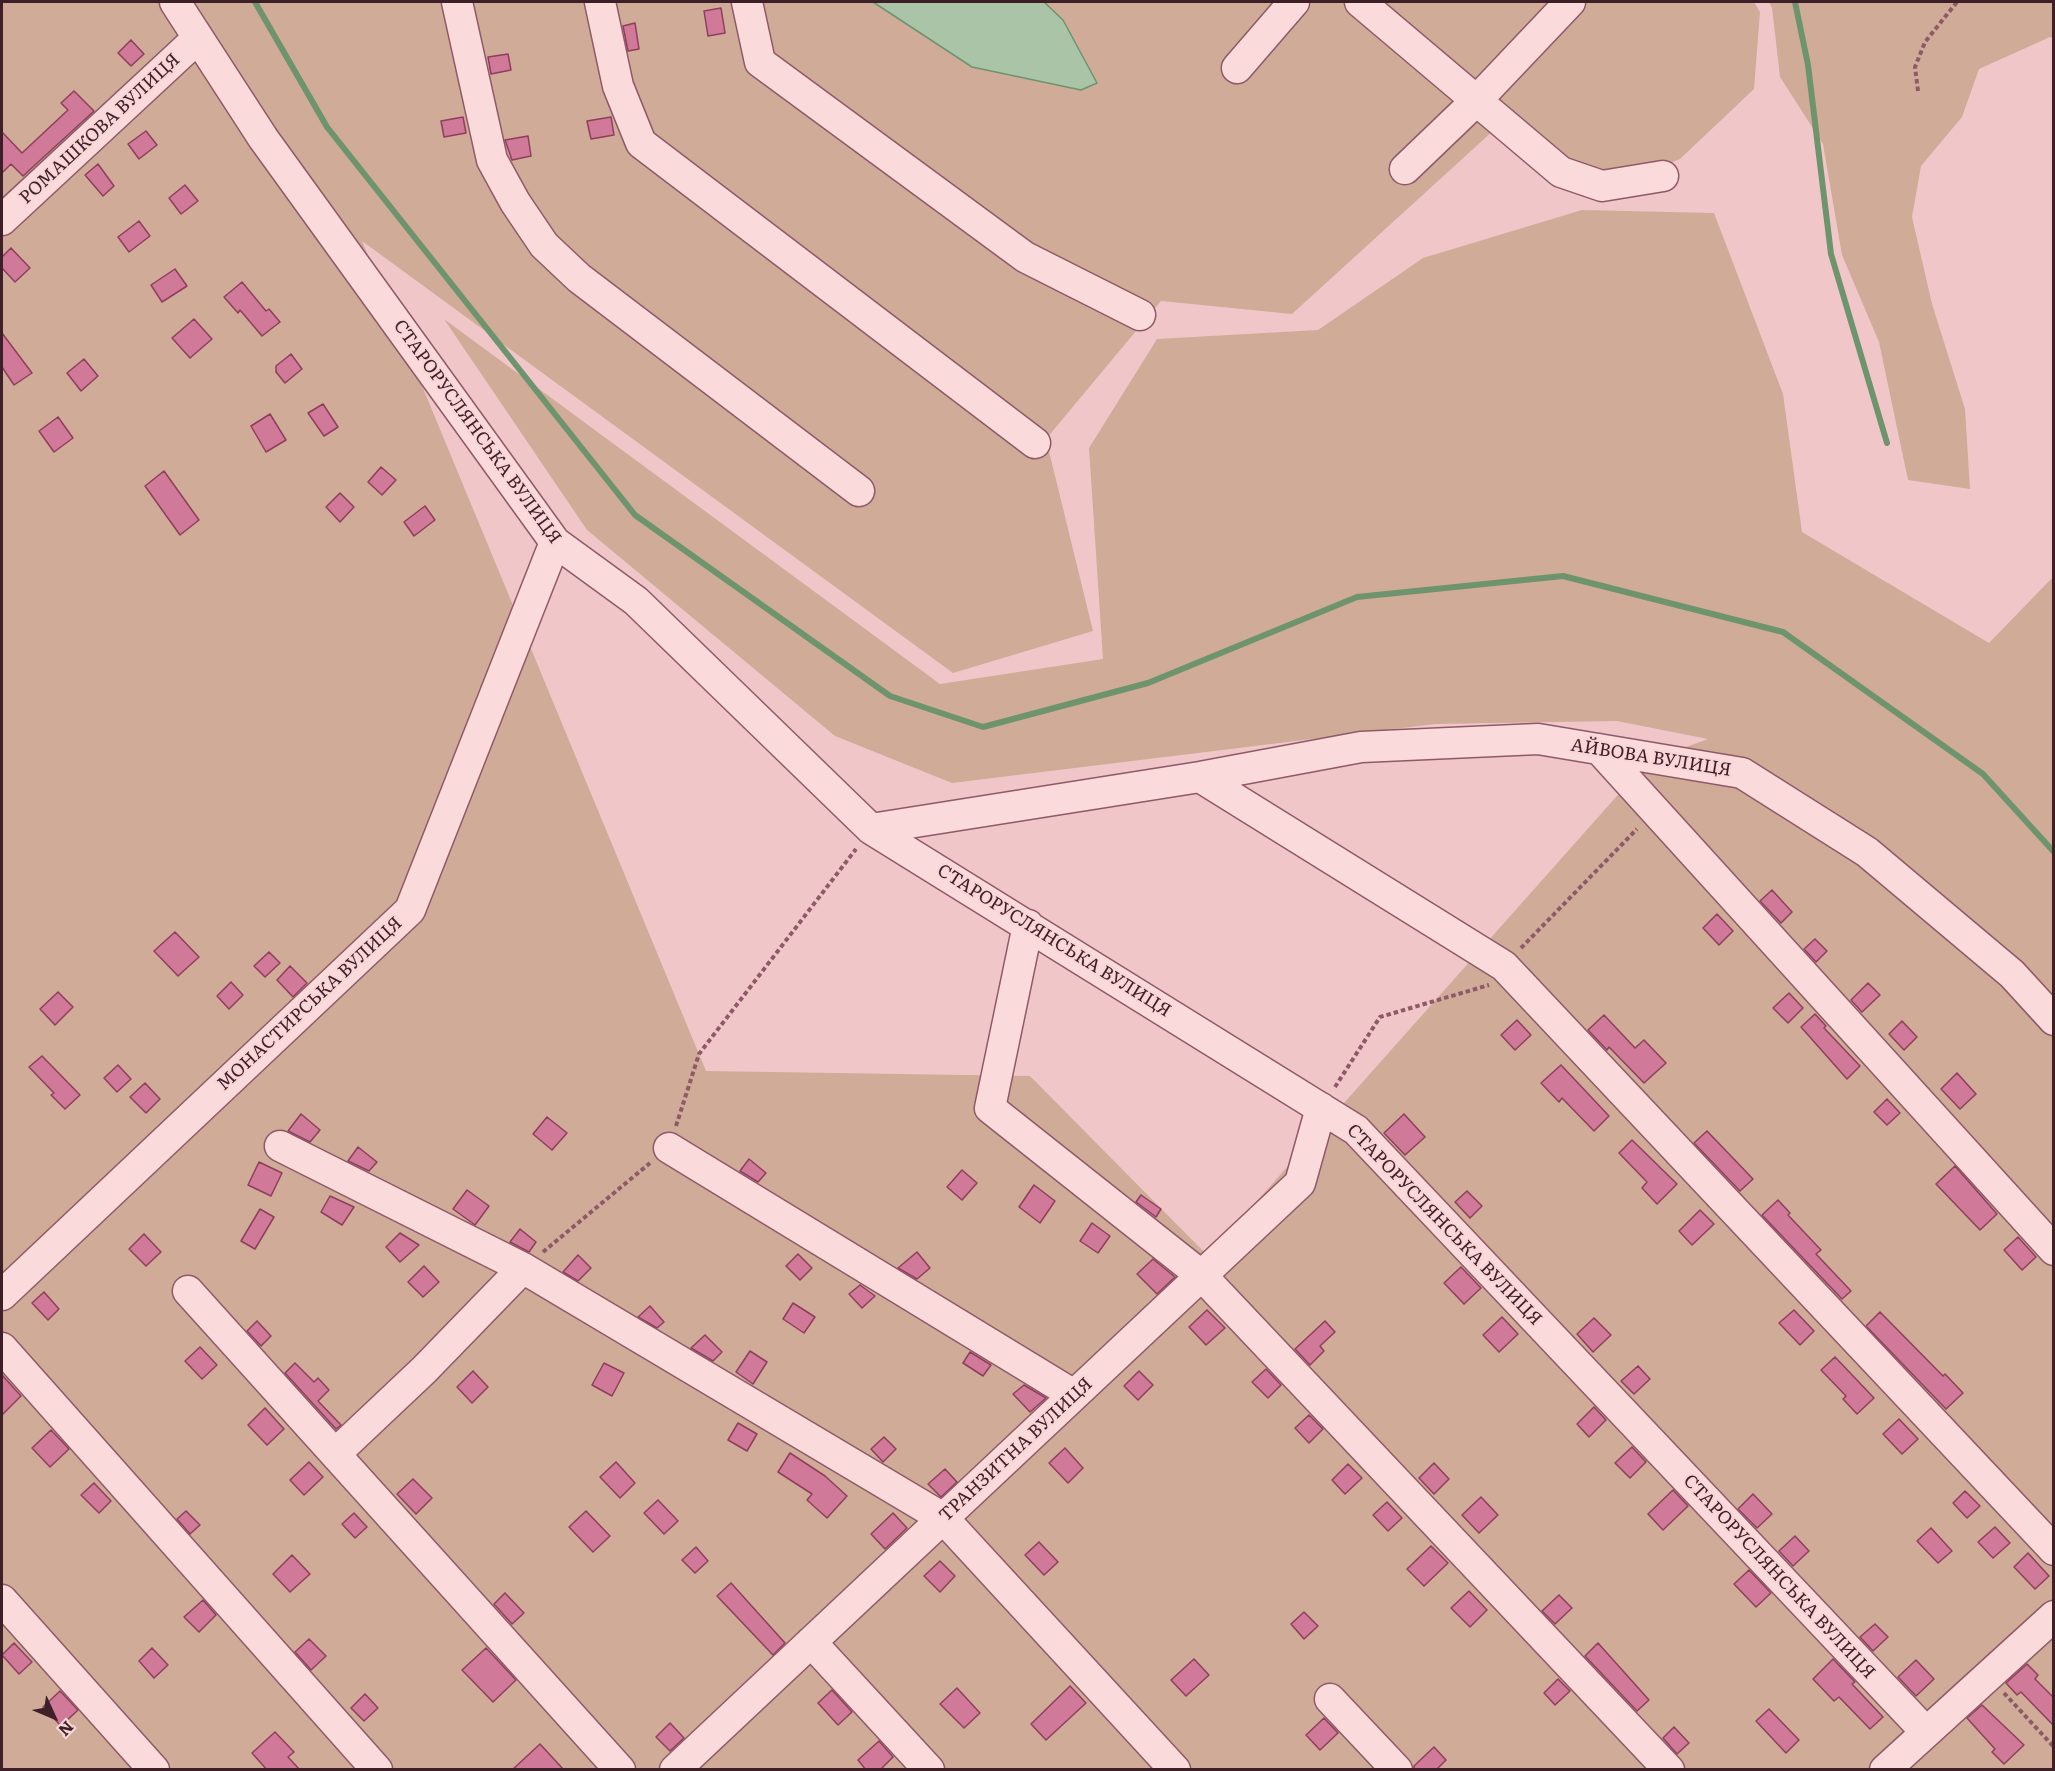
<!DOCTYPE html>
<html>
<head>
<meta charset="utf-8">
<style>
	body { margin:0 }
	#map { position:relative; width:2055px; height:1771px; overflow:hidden; background:#f1c6c9; font-family:Literata,serif }
	canvas { display:block }
	.frame { position:absolute; inset:0; border:3px solid #3d1f27; pointer-events:none }
	.north { position:absolute; left:24px; top:1687px; width:60px; height:60px; -webkit-text-stroke:4px #f8d6d8; paint-order:stroke; rotate:134deg; font-size:16px; font-weight:700; line-height:24px; text-align:center; color:#3d1f27 }
	.north::after { content:''; display:block; margin:auto; width:21px; height:27px; background:#3d1f27; clip-path:polygon(50% 0,100% 100%,50% 72%,0 100%) }
</style>
</head>
<body>
<div id="map">
<canvas width="2055" height="1771"></canvas>
<div class="frame"></div>
<div class="north">N</div>
</div>
<script>
const ctx = document.querySelector('canvas').getContext('2d');
ctx.lineJoin = 'round';
function fillPath(path, color) { ctx.fillStyle = color; ctx.fill(path, 'evenodd'); }
const toPath = rows => new Path2D(rows.map(r => 'M' + r).join(''));
function strokePath(path, color, width, dash) { ctx.strokeStyle = color; ctx.lineWidth = width; ctx.lineCap = dash ? 'butt' : 'round'; ctx.setLineDash(dash || []); ctx.stroke(path); }
function label(font, color, halo, rows, align = 'center') {
  ctx.font = font + ' Literata,serif'; ctx.lineWidth = 4.5; ctx.setLineDash([]); ctx.textBaseline = 'middle'; ctx.strokeStyle = halo; ctx.fillStyle = color; for (const [text, x, y, turn = 0] of rows) {
    ctx.save(); ctx.translate(x, y); ctx.rotate((+turn || 0) * Math.PI / 180); ctx.textAlign = isNaN(turn) ? turn : align; if (halo) ctx.strokeText(text, 0, 0); ctx.fillText(text, 0, 0); ctx.restore();
  }
}
fillPath(toPath([
	[2,2,1754,2,1760,12,1754,89,1680,159,1625,181,1583,177,1505,120,1292,314,1161,301,1046,439,1093,631,953,673,362,241,706,1071,1030,1076,1208,1256,1648,761,1708,739,1617,721,1435,724,952,783,835,736,587,530,444,319,940,684,1103,659,1089,448,1157,339,1318,330,1423,258,1582,210,1714,213,1783,394,1802,532,1989,643,2053,577,2053,1769,2,1770],
	[1769,2,2053,2,2053,38,2050,37,1979,69,1962,117,1921,166,1912,217,1932,304,1965,409,1970,489,1908,480,1879,342,1842,255,1823,144,1780,77,1772,8]
]), '#d0ab98');
const water = toPath([
	[873,2,1044,2,1063,20,1097,83,1081,90,972,67,873,2]
]);
fillPath(water, '#a9c4a7');
strokePath(water, '#6e946d', 1.5);
strokePath(toPath([
	[255,2,327,127,635,515,890,696,983,727,1148,683,1357,597,1563,576,1783,632,1983,774,2054,852],
	[1795,2,1808,65,1831,254,1887,443]
]), '#6e946d', 6);
const building = toPath([
	[721,8,725,33,708,36,704,11,721,8],
	[635,23,639,49,628,51,623,26,635,23],
	[131,40,144,54,131,66,118,53,131,40],
	[508,54,511,70,491,74,488,57,508,54],
	[74,91,94,111,23,176,11,164,2,173,2,132,22,153,68,110,61,103,74,91],
	[463,117,466,133,444,137,441,121,463,117],
	[611,117,614,135,591,139,587,121,611,117],
	[146,131,157,145,139,159,128,144,146,131],
	[528,136,531,156,512,160,505,140,528,136],
	[98,164,114,186,103,196,85,175,98,164],
	[185,185,198,201,181,214,169,198,185,185],
	[139,221,150,236,129,252,118,237,139,221],
	[11,248,30,268,15,282,2,268,2,257,11,248],
	[175,269,187,286,162,302,151,285,175,269],
	[242,282,266,311,269,309,280,322,262,336,240,310,238,313,224,297,242,282],
	[194,319,212,339,190,358,172,338,194,319],
	[2,333,32,373,14,385,2,367,2,333],
	[291,354,302,369,285,383,276,372,276,366,291,354],
	[84,359,98,376,81,391,67,373,84,359],
	[323,404,338,427,324,436,308,413,323,404],
	[270,414,286,440,266,452,251,426,270,414],
	[58,417,73,438,54,452,39,431,58,417],
	[381,467,396,480,382,495,368,482,381,467],
	[164,471,199,520,180,535,145,486,164,471],
	[340,493,354,507,340,522,326,507,340,493],
	[425,506,435,520,414,536,404,522,425,506],
	[1772,890,1792,912,1781,923,1760,901,1772,890],
	[1717,914,1733,931,1719,945,1703,928,1717,914],
	[175,932,199,957,178,976,154,951,175,932],
	[1815,939,1827,951,1816,962,1804,949,1815,939],
	[269,952,280,963,265,977,254,966,269,952],
	[290,966,307,983,293,997,277,980,290,966],
	[231,982,243,995,229,1009,217,996,231,982],
	[1868,983,1880,995,1862,1012,1851,1000,1868,983],
	[58,992,73,1007,55,1025,40,1009,58,992],
	[1789,993,1803,1008,1788,1023,1773,1008,1789,993],
	[1815,1014,1826,1026,1824,1028,1860,1066,1847,1079,1801,1027,1815,1014],
	[1604,1015,1635,1048,1644,1040,1666,1063,1644,1083,1609,1047,1607,1050,1588,1030,1604,1015],
	[1517,1020,1531,1035,1515,1050,1501,1035,1517,1020],
	[1902,1021,1917,1037,1904,1050,1889,1034,1902,1021],
	[42,1056,80,1095,65,1109,51,1095,54,1093,29,1067,42,1056],
	[118,1065,131,1079,117,1092,104,1078,118,1065],
	[1561,1065,1609,1116,1594,1131,1562,1098,1559,1102,1541,1083,1561,1065],
	[1957,1073,1976,1094,1960,1109,1941,1089,1957,1073],
	[145,1083,160,1099,146,1113,130,1097,145,1083],
	[1887,1099,1900,1113,1887,1125,1874,1112,1887,1099],
	[301,1114,320,1130,310,1142,288,1131,301,1114],
	[1404,1114,1425,1137,1405,1155,1384,1133,1404,1114],
	[547,1117,567,1133,552,1150,533,1134,547,1117],
	[1707,1131,1753,1179,1740,1191,1694,1143,1707,1131],
	[1632,1140,1677,1184,1657,1204,1642,1188,1647,1182,1619,1153,1632,1140],
	[358,1147,377,1162,369,1171,348,1161,358,1147],
	[749,1159,766,1173,758,1182,740,1171,749,1159],
	[259,1162,282,1173,271,1196,248,1185,259,1162],
	[1955,1166,1997,1214,1980,1230,1936,1184,1955,1166],
	[962,1170,977,1183,962,1200,947,1187,962,1170],
	[1034,1185,1055,1201,1040,1223,1019,1207,1034,1185],
	[467,1190,489,1206,475,1225,453,1209,467,1190],
	[1467,1191,1482,1206,1470,1218,1455,1202,1467,1191],
	[1141,1195,1161,1209,1156,1217,1136,1202,1141,1195],
	[330,1196,354,1207,342,1225,321,1212,330,1196],
	[1778,1200,1790,1213,1788,1215,1821,1250,1816,1254,1851,1291,1842,1299,1762,1215,1778,1200],
	[260,1209,274,1217,255,1249,241,1241,260,1209],
	[1700,1210,1714,1224,1692,1245,1679,1231,1700,1210],
	[1092,1223,1110,1236,1098,1253,1080,1241,1092,1223],
	[520,1229,536,1242,529,1252,510,1242,520,1229],
	[400,1233,419,1245,400,1262,386,1247,400,1233],
	[144,1234,161,1252,146,1266,129,1249,144,1234],
	[2018,1237,2036,1257,2022,1270,2004,1250,2018,1237],
	[917,1252,930,1268,917,1279,898,1268,917,1252],
	[798,1254,812,1268,800,1280,786,1266,798,1254],
	[578,1255,591,1268,578,1281,563,1272,578,1255],
	[1153,1259,1175,1277,1157,1294,1137,1274,1153,1259],
	[424,1266,439,1282,423,1297,408,1282,424,1266],
	[1461,1267,1481,1288,1464,1304,1444,1283,1461,1267],
	[860,1285,875,1296,862,1308,849,1294,860,1285],
	[44,1292,59,1309,48,1320,32,1303,44,1292],
	[793,1303,815,1317,804,1333,783,1319,793,1303],
	[650,1306,664,1322,657,1328,638,1317,650,1306],
	[1207,1310,1225,1328,1206,1345,1189,1327,1207,1310],
	[1794,1310,1814,1331,1800,1345,1779,1323,1794,1310],
	[1880,1312,1943,1376,1945,1374,1963,1393,1946,1409,1866,1326,1880,1312],
	[1502,1317,1518,1334,1499,1352,1483,1335,1502,1317],
	[1594,1318,1611,1335,1593,1352,1577,1334,1594,1318],
	[257,1321,271,1336,261,1346,247,1331,257,1321],
	[1325,1321,1335,1332,1320,1346,1324,1351,1310,1365,1295,1349,1325,1321],
	[705,1335,722,1352,713,1361,691,1348,705,1335],
	[200,1347,217,1365,202,1379,185,1361,200,1347],
	[750,1351,767,1362,753,1384,736,1372,750,1351],
	[970,1352,991,1365,983,1376,963,1363,970,1352],
	[1835,1357,1874,1398,1857,1414,1843,1399,1846,1396,1821,1370,1835,1357],
	[295,1363,314,1382,318,1378,329,1390,318,1401,341,1425,336,1429,285,1373,295,1363],
	[604,1363,624,1373,612,1396,592,1385,604,1363],
	[1638,1366,1650,1379,1634,1394,1621,1381,1638,1366],
	[1266,1369,1281,1385,1268,1398,1252,1382,1266,1369],
	[473,1371,488,1387,472,1403,457,1387,473,1371],
	[1139,1371,1153,1385,1138,1400,1124,1386,1139,1371],
	[2,1375,21,1396,2,1415,2,1375],
	[1024,1385,1046,1398,1030,1412,1013,1394,1024,1385],
	[1594,1407,1606,1420,1589,1437,1577,1424,1594,1407],
	[265,1408,284,1429,267,1445,248,1425,265,1408],
	[1309,1415,1323,1429,1309,1443,1295,1428,1309,1415],
	[1899,1419,1918,1439,1902,1454,1883,1434,1899,1419],
	[738,1423,757,1434,747,1451,728,1440,738,1423],
	[51,1430,69,1449,50,1467,32,1448,51,1430],
	[884,1437,896,1449,883,1462,871,1449,884,1437],
	[1632,1447,1646,1462,1630,1478,1615,1463,1632,1447],
	[1065,1448,1083,1468,1068,1483,1049,1463,1065,1448],
	[790,1453,825,1476,847,1496,827,1518,807,1500,812,1494,778,1472,790,1453],
	[309,1462,323,1477,304,1495,290,1480,309,1462],
	[616,1462,635,1483,620,1498,600,1477,616,1462],
	[1434,1463,1449,1479,1434,1494,1419,1478,1434,1463],
	[1348,1464,1362,1478,1345,1494,1332,1480,1348,1464],
	[945,1469,957,1482,941,1497,928,1484,945,1469],
	[413,1479,432,1498,416,1514,397,1494,413,1479],
	[94,1483,111,1501,99,1513,81,1495,94,1483],
	[1673,1490,1688,1506,1663,1530,1648,1514,1673,1490],
	[1965,1491,1980,1506,1967,1518,1953,1503,1965,1491],
	[1753,1494,1772,1514,1757,1528,1738,1509,1753,1494],
	[1481,1497,1498,1515,1479,1533,1462,1515,1481,1497],
	[658,1500,678,1521,664,1534,644,1513,658,1500],
	[1387,1502,1402,1518,1388,1531,1373,1515,1387,1502],
	[186,1511,200,1525,190,1534,177,1519,186,1511],
	[586,1511,610,1536,593,1552,569,1527,586,1511],
	[354,1513,367,1527,355,1538,342,1524,354,1513],
	[893,1513,907,1528,885,1549,871,1534,893,1513],
	[1995,1527,2010,1543,1993,1558,1978,1542,1995,1527],
	[1931,1528,1952,1551,1938,1563,1917,1541,1931,1528],
	[1795,1536,1809,1551,1793,1566,1779,1551,1795,1536],
	[1039,1542,1058,1562,1044,1575,1025,1555,1039,1542],
	[1431,1546,1448,1563,1424,1586,1407,1569,1431,1546],
	[696,1547,708,1561,695,1573,682,1560,696,1547],
	[2028,1553,2049,1576,2035,1589,2014,1567,2028,1553],
	[292,1555,310,1574,290,1592,273,1574,292,1555],
	[940,1561,955,1576,940,1592,924,1576,940,1561],
	[1749,1570,1771,1593,1756,1607,1734,1584,1749,1570],
	[731,1583,785,1643,773,1655,717,1596,731,1583],
	[1469,1591,1487,1610,1470,1627,1451,1608,1469,1591],
	[505,1593,524,1613,512,1624,494,1604,505,1593],
	[1559,1595,1572,1608,1555,1624,1542,1611,1559,1595],
	[203,1600,216,1615,199,1632,184,1617,203,1600],
	[1304,1612,1318,1626,1304,1639,1291,1624,1304,1612],
	[1875,1624,1888,1637,1873,1651,1860,1637,1875,1624],
	[309,1639,326,1656,311,1670,295,1652,309,1639],
	[14,1643,32,1662,19,1674,2,1655,14,1643],
	[1598,1643,1649,1700,1637,1711,1585,1656,1598,1643],
	[152,1648,168,1665,154,1678,139,1661,152,1648],
	[486,1648,516,1680,493,1702,462,1670,486,1648],
	[1194,1659,1209,1675,1186,1696,1171,1680,1194,1659],
	[1833,1659,1855,1682,1852,1684,1883,1717,1870,1729,1839,1697,1834,1701,1813,1679,1833,1659],
	[1916,1660,1934,1679,1916,1696,1898,1677,1916,1660],
	[2027,1664,2038,1675,2035,1679,2054,1698,2054,1726,2021,1692,2017,1695,2006,1683,2027,1664],
	[1558,1679,1570,1691,1555,1705,1544,1693,1558,1679],
	[1070,1686,1086,1703,1046,1740,1031,1724,1070,1686],
	[957,1688,980,1713,964,1728,940,1704,957,1688],
	[832,1690,852,1712,838,1725,818,1703,832,1690],
	[60,1691,78,1710,61,1726,43,1707,60,1691],
	[365,1694,378,1708,364,1721,351,1708,365,1694],
	[1982,1705,2024,1745,2004,1764,1992,1752,1995,1749,1967,1718,1982,1705],
	[1769,1709,1799,1740,1786,1753,1756,1721,1769,1709],
	[1324,1718,1338,1733,1320,1750,1306,1735,1324,1718],
	[670,1723,684,1738,670,1751,656,1737,670,1723],
	[1674,1727,1689,1743,1677,1754,1663,1738,1674,1727],
	[275,1732,294,1752,288,1757,300,1770,267,1770,252,1753,275,1732],
	[879,1741,893,1757,880,1770,866,1770,858,1760,879,1741],
	[540,1744,564,1770,512,1770,540,1744],
	[1434,1747,1446,1760,1436,1770,1414,1770,1414,1766,1434,1747]
]);
fillPath(building, '#d17999');
strokePath(building, '#8f3e5d', 1.5);
const minor = toPath([
	[175,2,263,138,555,542,636,601,871,829,1200,777,1361,747,1538,739,1742,773,1867,852,2012,974,2054,1020],
	[457,2,492,160,515,202,544,245,579,278,859,491],
	[600,2,618,86,641,143,1035,443],
	[747,2,760,62,1025,257,1140,315],
	[1360,2,1561,172,1602,186,1663,176],
	[1237,68,1294,2],
	[1405,169,1477,100,1570,2],
	[2,220,198,38],
	[1599,749,2054,1250],
	[1200,777,1504,966,2054,1550],
	[871,829,1356,1130,1926,1732],
	[1028,925,990,1108,1202,1276,1669,1770],
	[280,1146,523,1268,943,1518,1175,1770],
	[669,1148,1074,1395],
	[188,1291,620,1770],
	[2,1295,410,910,555,542],
	[2,1348,377,1770],
	[335,1454,424,1370,523,1268],
	[2,1600,154,1770],
	[811,1642,929,1770],
	[1330,1699,1397,1770],
	[675,1770,1300,1183,1321,1108],
	[1885,1770,2054,1616]
]);
strokePath(minor, '#8e5a67', 33);
strokePath(toPath([
	[1918,91,1915,67,1925,42,1957,2],
	[1521,948,1637,829],
	[1335,1087,1380,1017,1489,985],
	[676,1126,699,1054,856,849],
	[543,1252,650,1163],
	[2004,1693,2054,1747]
]), '#8e5a67', 4, [4.5, 3]);
strokePath(minor, '#fbdadc', 30);
label('18px', '#3d1f27', '#f8d6d8', [
	["РОМАШКОВА ВУЛИЦЯ",100,129,-43],
	["СТАРОРУСЛЯНСЬКА ВУЛИЦЯ",477,432,54],
	["АЙВОВА ВУЛИЦЯ",1651,758,9],
	["СТАРОРУСЛЯНСЬКА ВУЛИЦЯ",1054,941,32],
	["МОНАСТИРСЬКА ВУЛИЦЯ",310,1004,-43],
	["СТАРОРУСЛЯНСЬКА ВУЛИЦЯ",1444,1225,46],
	["ТРАНЗИТНА ВУЛИЦЯ",1016,1450,-43],
	["СТАРОРУСЛЯНСЬКА ВУЛИЦЯ",1779,1577,47]
]);
</script>
</body>
</html>
